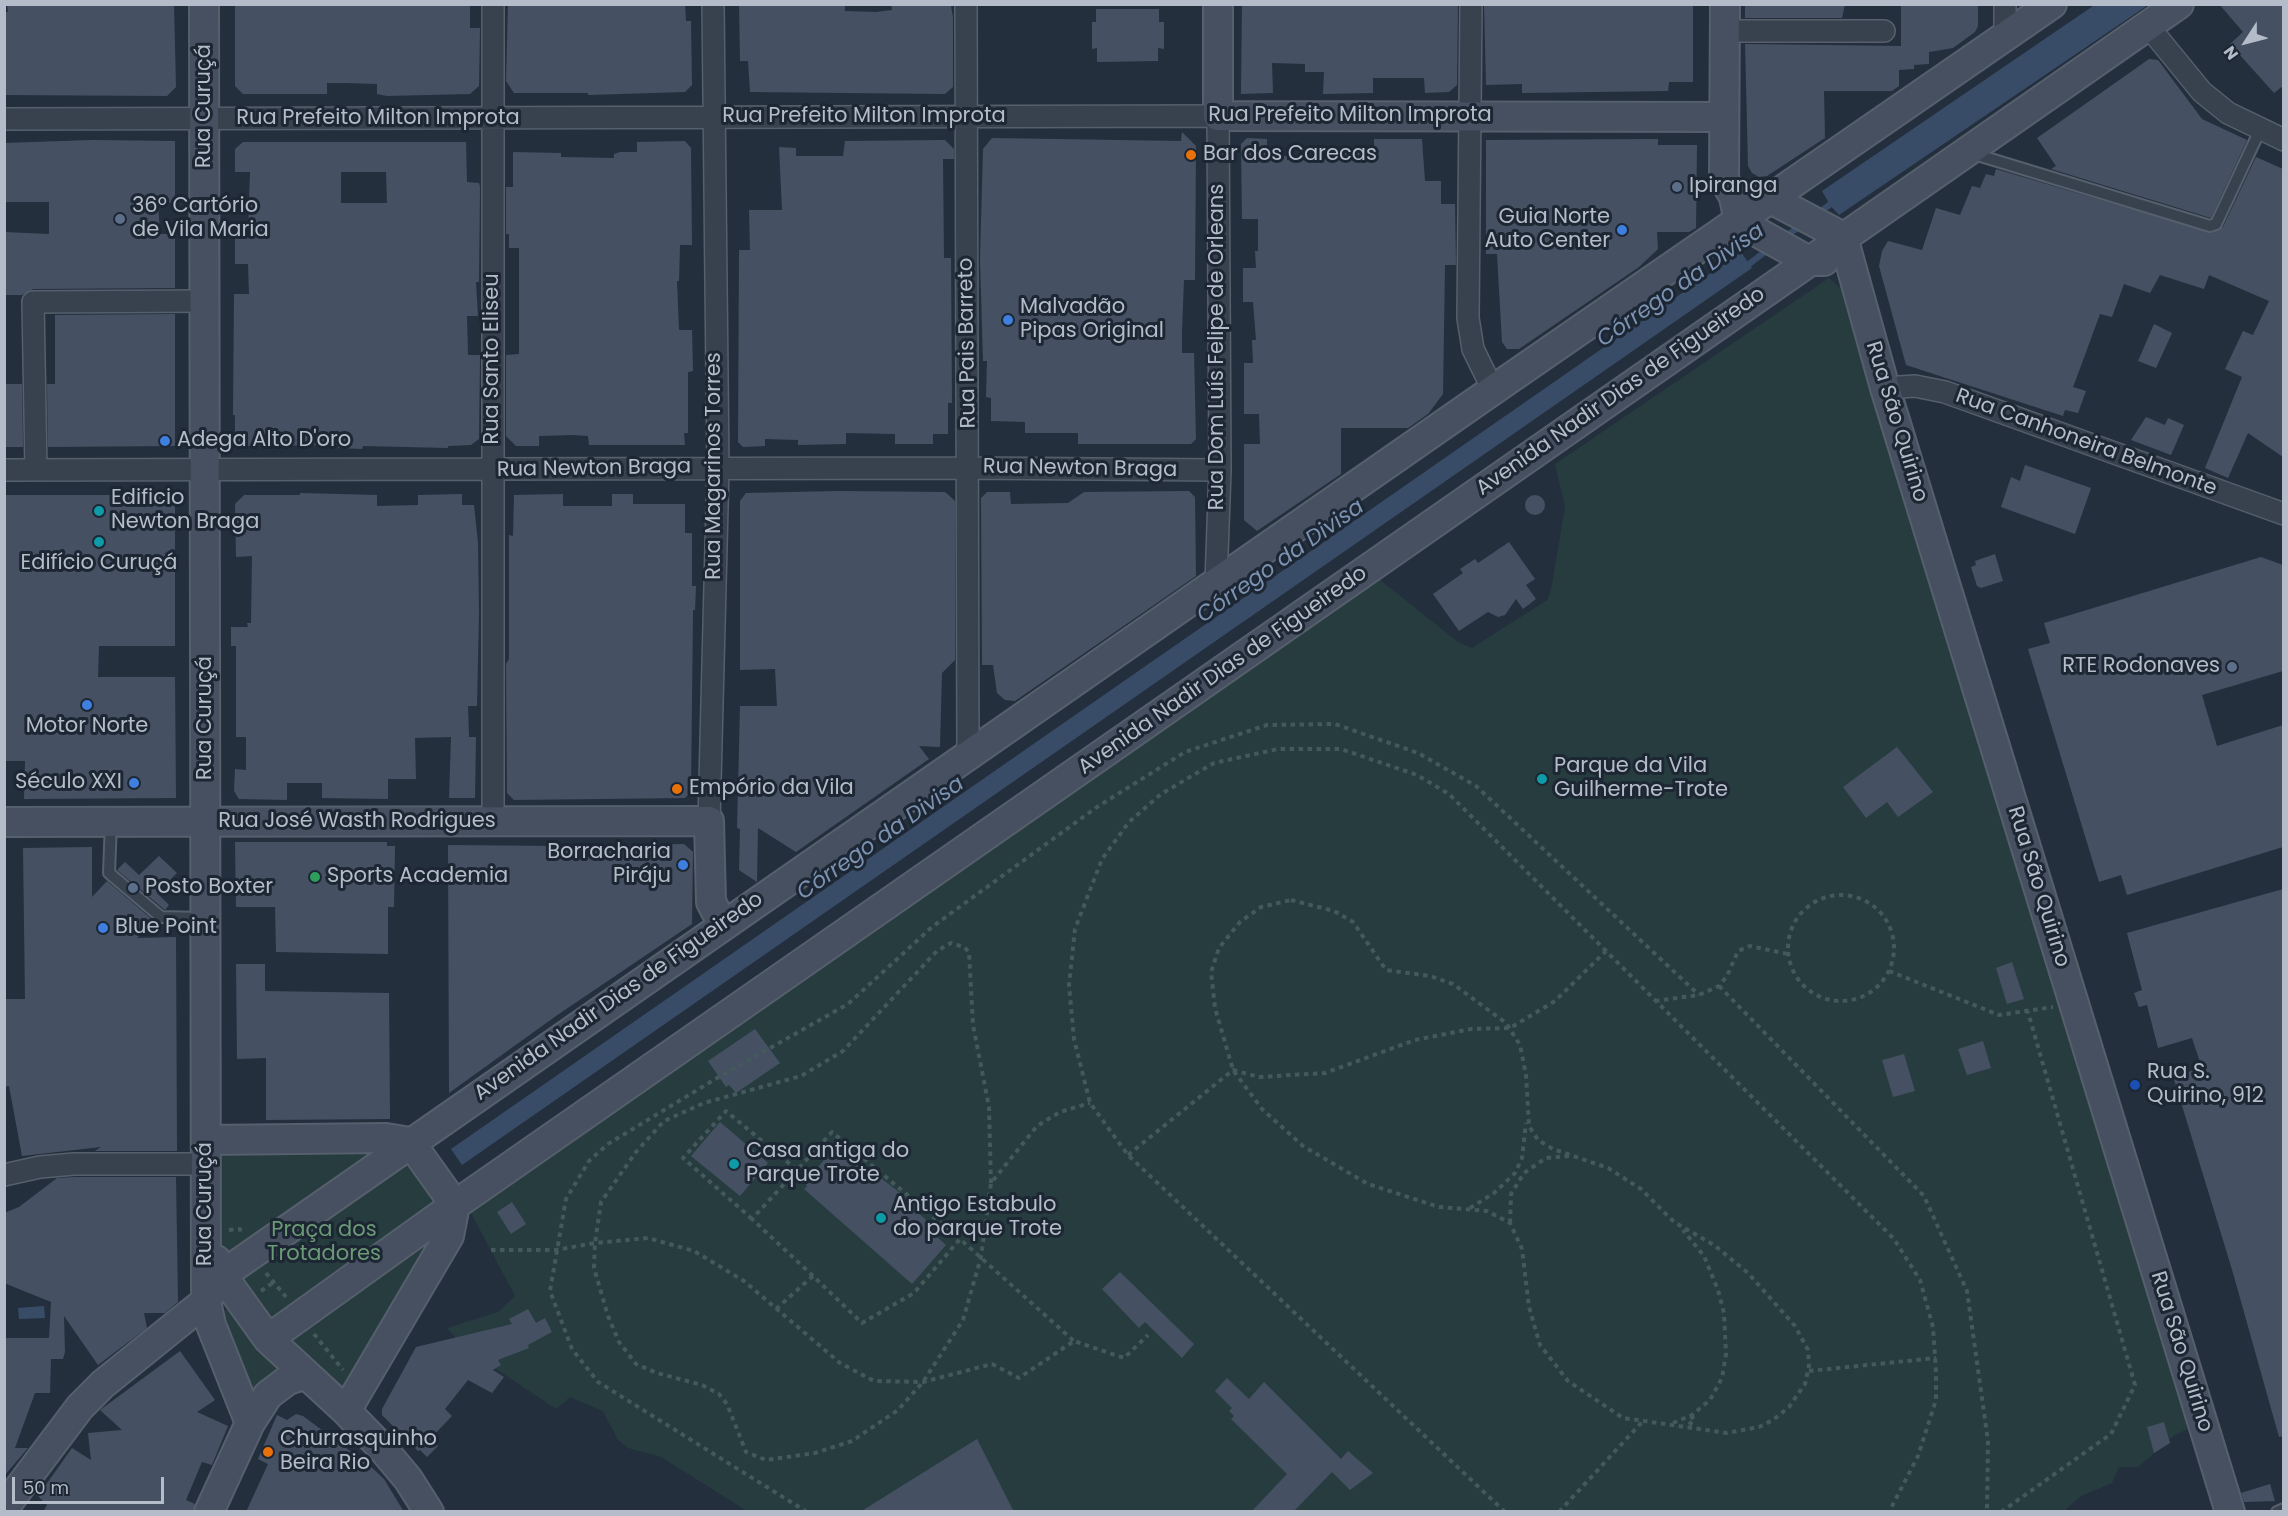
<!DOCTYPE html>
<html>
<head>
<meta charset="utf-8">
<style>
	body { margin:0 }
	#map { position:relative; width:2288px; height:1516px; overflow:hidden; background:#242f3e; font-family:Poppins,sans-serif }
	canvas { display:block }
	.frame { position:absolute; inset:0; border:6px solid #b4bcc9; pointer-events:none }
	.north { position:absolute; left:2216px; top:12px; width:60px; height:60px; -webkit-text-stroke:4px #1d2633; paint-order:stroke; rotate:234deg; font-size:16px; font-weight:700; line-height:24px; text-align:center; color:#b4bcc9 }
	.north::after { content:''; display:block; margin:auto; width:21px; height:27px; background:#b4bcc9; clip-path:polygon(50% 0,100% 100%,50% 72%,0 100%) }
	.scale { position:absolute; left:12px; top:1477px; width:152px; height:27px; box-sizing:border-box; border:3px solid #b4bcc9; border-top:0; padding-left:8px; font-size:18px; line-height:21px; white-space:nowrap; color:#b4bcc9; -webkit-text-stroke:4px #1d2633; paint-order:stroke }
</style>
</head>
<body>
<div id="map">
<canvas width="2288" height="1516"></canvas>
<div class="frame"></div>
<div class="north">N</div>
<div class="scale">50 m</div>
</div>
<script>
const ctx = document.querySelector('canvas').getContext('2d');
ctx.lineJoin = 'round';
function fillPath(path, color) { ctx.fillStyle = color; ctx.fill(path, 'evenodd'); }
const toPath = rows => new Path2D(rows.map(r => 'M' + r).join(''));
function strokePath(path, color, width, dash) { ctx.strokeStyle = color; ctx.lineWidth = width; ctx.lineCap = dash ? 'butt' : 'round'; ctx.setLineDash(dash || []); ctx.stroke(path); }
function label(font, color, halo, rows, align = 'center') {
  ctx.font = font + ' Poppins,sans-serif'; ctx.lineWidth = 6; ctx.setLineDash([]); ctx.textBaseline = 'middle'; ctx.strokeStyle = halo; ctx.fillStyle = color; for (const [text, x, y, turn = 0] of rows) {
    ctx.save(); ctx.translate(x, y); ctx.rotate((+turn || 0) * Math.PI / 180); ctx.textAlign = isNaN(turn) ? turn : align; if (halo) ctx.strokeText(text, 0, 0); ctx.fillText(text, 0, 0); ctx.restore();
  }
}
fillPath(toPath([
	[1829,278,1846,293,2192,1427,2175,1435,2138,1467,2119,1467,2112,1483,2081,1496,2064,1511,747,1511,661,1457,628,1448,618,1440,603,1411,570,1397,556,1409,493,1367,471,1355,447,1328,498,1312,515,1296,470,1211,1379,579,1458,642,1472,648,1547,600,1551,590,1565,507,1555,464],
	[368,1147,411,1156,443,1203,442,1225,343,1399,278,1340,224,1252,217,1237,217,1148],
	[228,1308,278,1371,264,1387,253,1390,244,1387,219,1317]
]), '#263c3f');
fillPath(toPath([
	[2096,4,2148,5,1839,215,1830,205,1822,191],
	[1741,252,1752,268,462,1165,451,1149],
	[44,1306,45,1318,19,1319,18,1308]
]), '#394c67');
strokePath(toPath([
	[1817,214,1836,200],
	[1783,238,1802,225],
	[1745,267,1770,248]
]), '#394c67', 6);
fillPath(toPath([
	[7,4,174,4,176,87,167,96,4,95,4,12,8,12],
	[235,4,470,4,470,28,480,28,479,86,470,94,387,96,377,94,377,84,345,83,327,83,327,94,243,94,235,86],
	[508,4,685,4,686,21,691,21,692,85,685,92,588,95,588,93,514,93,506,81],
	[739,4,845,4,845,11,876,12,892,10,891,4,951,6,953,17,953,87,945,94,750,92,748,61,740,61],
	[1242,4,1458,4,1457,85,1449,92,1425,93,1424,78,1373,78,1373,93,1323,94,1324,72,1305,72,1305,64,1272,63,1273,93,1241,94],
	[1484,4,1693,4,1693,82,1669,82,1668,91,1522,93,1522,84,1486,85],
	[1745,4,1845,4,1842,18,1745,18],
	[1901,4,1978,4,1978,26,1975,32,1953,48,1929,52,1929,64,1914,65,1914,69,1899,70,1899,86,1892,91,1824,91,1825,138,1767,176,1759,177,1752,173,1748,166,1745,44,1901,46],
	[2219,4,2283,4,2283,86,2274,93,2230,44,2243,32],
	[1096,9,1159,9,1159,22,1164,22,1164,49,1158,48,1158,61,1097,62,1097,48,1092,49,1092,22,1096,22],
	[2149,59,2158,60,2202,119,2247,140,2211,218,2051,169,2056,166,2037,138],
	[1182,132,1196,146,1195,280,1184,280,1182,331,1182,353,1194,353,1196,439,1191,444,1078,444,1078,433,1025,433,1025,422,991,421,991,398,986,397,987,361,983,361,980,259,983,149,992,138,1181,141],
	[1247,138,1267,139,1267,155,1287,156,1287,160,1325,160,1328,152,1374,150,1374,139,1422,139,1425,181,1441,181,1441,204,1455,204,1456,265,1445,265,1443,394,1428,414,1408,428,1341,428,1341,474,1257,531,1244,520,1244,444,1260,444,1259,414,1244,414,1244,363,1253,363,1252,340,1256,340,1253,302,1243,302,1243,268,1256,268,1255,251,1258,251,1258,219,1242,219,1241,144],
	[1658,139,1658,145,1697,145,1696,228,1689,232,1657,232,1658,249,1639,267,1519,349,1507,349,1502,342,1497,254,1486,254,1486,140],
	[93,140,175,141,175,203,158,203,160,234,175,234,175,288,33,289,22,295,4,295,4,232,49,234,49,202,4,202,4,143],
	[945,140,954,149,954,159,943,159,944,258,951,258,952,403,948,403,948,434,933,434,933,444,895,444,895,434,846,433,846,444,798,445,798,440,765,439,765,446,743,447,738,442,739,250,750,250,749,210,782,210,779,147,796,148,796,156,843,156,845,141],
	[685,141,691,148,692,245,680,245,679,281,677,281,679,330,692,330,693,371,688,372,688,433,684,433,685,445,589,445,588,436,572,435,539,436,539,446,516,446,506,436,506,355,519,354,519,248,509,248,509,234,506,234,506,187,513,187,513,152,561,153,561,157,614,158,614,154,620,152,637,152,637,142],
	[243,142,466,142,467,182,479,183,480,187,479,282,476,282,478,316,467,316,468,355,480,355,479,439,471,445,448,446,448,448,363,446,362,449,338,448,339,445,239,446,235,440,235,415,233,415,234,294,249,294,248,264,235,264,235,234,248,233,250,172,235,172,235,149],
	[341,172,386,172,387,203,341,203],
	[2256,157,2283,169,2283,457,2248,433,2228,478,2205,468,2242,377,2225,369,2243,331,2253,335,2269,301,2209,275,2204,289,2160,275,2150,293,2124,284,2112,317,2100,314,2082,363,2073,387,2086,391,2078,413,2065,410,2063,416,1906,365,1879,266,1882,251,1888,241,1922,250,1936,208,1960,215,1972,186,1980,188,1986,174,1994,176,1996,169,2212,233,2223,227],
	[175,314,175,446,48,447,47,384,55,384,55,315],
	[2154,324,2172,333,2156,368,2138,361],
	[4,384,22,384,23,447,4,447],
	[2146,417,2165,425,2168,418,2184,425,2171,455,2131,440],
	[2025,465,2091,488,2075,534,2001,507,2011,477,2020,481],
	[838,491,945,492,955,501,955,660,942,673,940,747,919,746,929,759,796,852,758,828,757,882,739,870,740,829,737,828,740,706,777,706,775,669,740,670,740,501,746,493],
	[1189,491,1195,497,1196,576,1015,701,1005,700,997,693,993,665,982,665,981,498,987,492,1010,492,1011,504,1068,503,1084,492],
	[300,493,377,495,377,506,418,505,418,495,462,494,462,505,474,505,478,543,479,614,477,706,468,706,469,737,476,737,475,798,449,798,451,737,415,738,416,779,388,779,388,799,322,798,322,783,287,783,287,800,239,799,234,791,235,769,246,770,246,737,236,737,236,646,231,646,231,627,248,627,247,623,251,623,252,556,236,557,235,504,244,495,300,495],
	[563,494,563,506,612,506,612,494,633,494,633,504,685,504,685,533,692,533,692,586,696,586,695,610,693,610,691,792,685,798,514,800,507,793,506,664,509,659,509,535,513,536,514,495],
	'1525 505a10 10 0 1 1 20 0a10 10 0 1 1-20 0Z',
	[4,495,175,495,175,646,99,646,98,677,175,677,176,798,24,799,25,761,4,761],
	[1509,542,1535,579,1526,585,1536,599,1523,609,1516,599,1505,615,1498,617,1488,612,1459,631,1433,594,1463,573,1460,569,1475,559,1478,563],
	[1995,554,2003,581,1981,588,1977,586,1971,567,1976,565,1975,561],
	[2261,557,2283,565,2283,671,2202,695,2217,746,2283,725,2283,847,2127,895,2121,875,2099,882,2028,649,2050,643,2044,623],
	[1897,747,1933,792,1898,817,1887,802,1866,818,1843,787],
	[235,842,387,842,387,846,395,846,394,907,388,907,388,954,276,952,275,907,236,907],
	[684,844,693,852,692,924,556,1016,449,1093,448,845,555,846,584,849,584,846],
	[92,847,92,897,107,881,154,921,137,938,176,937,177,1151,95,1151,101,1147,22,1156,9,1086,4,1087,4,999,25,999,23,848],
	[159,856,177,873,157,893,169,905,165,910,117,870,125,862,139,875],
	[2283,889,2283,1436,2279,1437,2233,1273,2173,1076,2202,1068,2192,1038,2158,1048,2147,1005,2139,1007,2134,993,2142,990,2127,933],
	[2012,962,2024,999,2007,1004,1996,968],
	[236,964,265,964,265,991,389,993,390,1119,266,1120,266,1058,237,1059],
	[755,1029,780,1063,736,1093,729,1085,726,1087,708,1061],
	[1983,1041,1991,1068,1967,1075,1958,1049],
	[1904,1054,1915,1091,1893,1097,1882,1060],
	[720,1122,768,1163,740,1196,691,1156],
	[837,1145,919,1207,916,1211,933,1226,929,1230,946,1245,912,1284,804,1189,807,1186,805,1182],
	[75,1177,176,1177,178,1302,165,1313,144,1313,147,1328,98,1365,64,1316,65,1352,63,1359,51,1359,50,1393,35,1393,15,1448,28,1448,4,1476,4,1338,49,1338,51,1302,4,1283,4,1213,19,1207,57,1178],
	[512,1202,526,1224,511,1234,497,1212],
	[1120,1272,1194,1344,1182,1358,1145,1322,1139,1328,1102,1289],
	[528,1309,536,1323,545,1318,552,1332,528,1345,529,1348,498,1360,501,1365,493,1370,504,1377,492,1393,468,1380,445,1409,452,1416,430,1439,438,1446,427,1457,420,1450,418,1451,382,1415,382,1409,416,1347,512,1324,509,1319],
	[180,1351,215,1400,197,1412,228,1426,212,1465,202,1462,186,1500,195,1504,193,1512,43,1512,47,1505,38,1496,72,1448,91,1460,88,1433,122,1430,100,1410],
	[1227,1378,1249,1399,1264,1382,1341,1459,1348,1451,1373,1473,1350,1490,1332,1472,1293,1512,1251,1512,1287,1474,1231,1419,1234,1416,1229,1411,1232,1408,1215,1391],
	[296,1414,303,1416,369,1465,384,1479,404,1512,246,1512,268,1464,258,1459,277,1415,287,1420],
	[2164,1422,2170,1443,2154,1453,2147,1427],
	[977,1439,1014,1512,860,1512],
	[2270,1484,2275,1501,2244,1502,2241,1493]
]), '#455162');
const lane = toPath([
	[1971,153,2210,226,2216,224,2260,130],
	[111,822,109,873,161,917,204,918],
	[2277,1512,2284,1509]
]);
const street = toPath([
	[966,4,968,754],
	[1471,4,1468,318,1473,349,1493,390],
	[2148,26,2202,92,2228,113,2284,140],
	[1725,31,1884,31],
	[2005,37,2005,4],
	[4,119,1218,116,1220,470,1216,582],
	[1885,388,1915,386,1945,392,2284,514],
	[4,470,969,468,1220,470],
	[36,470,33,302,205,301],
	[709,821,718,468,713,4],
	[493,822,493,4],
	[4,1175,40,1167,74,1164,207,1164]
]);
const secondary = toPath([
	[204,4,206,1301,211,1325,250,1423],
	[1218,4,1218,116,1723,117],
	[1725,4,1724,180,1734,197,1739,222,1809,261,1824,261],
	[1734,197,1771,199,1843,237,1885,388,2230,1512],
	[4,822,709,821,711,902,723,925],
	[207,1140,386,1138,410,1142,455,1205,449,1236,346,1411],
	[216,1260,222,1275,268,1339,346,1411,382,1448,408,1479,429,1512],
	[268,1339,455,1205,2179,4],
	[4,1508,80,1407,103,1384,206,1301,222,1275,1493,390,2052,4],
	[209,1512,250,1423,268,1395,288,1380,304,1375]
]);
strokePath(lane, '#565f6c', 14);
strokePath(street, '#565f6c', 24);
strokePath(secondary, '#565f6c', 32);
strokePath(toPath([
	'1788 948a53 53 0 1 1 106 0a53 53 0 1 1-106 0Z',
	[1291,900,1334,911,1353,922,1386,970,1430,976,1453,984,1506,1023,1520,1045,1526,1075,1529,1126,1538,1140,1553,1149,1608,1168,1641,1189,1674,1222,1714,1245,1748,1273,1795,1326,1808,1350,1809,1366,1805,1384,1789,1407,1773,1420,1759,1427,1727,1433,1623,1418,1568,1381,1540,1345,1529,1307,1522,1249,1510,1223,1487,1211,1439,1207,1368,1184,1303,1146,1262,1109,1233,1070,1215,1008,1211,972,1219,948,1240,922,1261,907,1291,900],
	[1889,971,1999,1015,2053,1007],
	[1719,986,1924,1196,1967,1291,1988,1441,1987,1512],
	[1655,1001,1699,995,1719,986,1727,976,1738,951,1750,946,1788,954],
	[1128,1155,1233,1070,1259,1077,1325,1073,1415,1040,1471,1029,1510,1028,1555,1001,1606,951],
	[991,1183,989,1107,973,1025,969,952,964,947,951,943,937,951,843,1051,801,1076,704,1103,664,1121,636,1152,601,1202,595,1243,594,1268,608,1316,619,1342,636,1364,657,1373,702,1385,719,1394,727,1404,746,1452,766,1460,815,1453,852,1441,898,1410,923,1382,963,1320,981,1257,991,1183,1037,1126,1060,1112,1090,1103],
	[1470,1208,1494,1193,1515,1173,1522,1158,1526,1123],
	[752,1219,683,1158,726,1111,797,1170],
	[1510,1223,1511,1194,1524,1173,1546,1158,1569,1156],
	[229,1230,240,1229,240,1235],
	[491,1250,556,1250,595,1243,648,1238,694,1251,744,1281,840,1363,874,1381,923,1382,992,1364,1019,1378,1074,1341,1124,1358,1148,1335],
	[266,1273,286,1297],
	[813,1276,752,1219,832,1132,960,1239],
	[261,1291,274,1282],
	[776,1309,813,1276,862,1323,914,1293,960,1239,1074,1341],
	[314,1334,343,1370],
	[1809,1371,1936,1358],
	[1694,1416,1688,1421,1695,1427],
	[1673,1423,1692,1415,1710,1400,1722,1378,1726,1354,1724,1313,1718,1290,1704,1256,1683,1230],
	[807,1512,598,1382,572,1349,550,1291,566,1199,589,1161,608,1144,717,1078,848,1004,932,927,1097,807,1185,752,1267,725,1335,724,1418,753,1476,786,1699,995],
	[1505,1512,1128,1155,1090,1103,1074,1039,1069,985,1075,929,1102,859,1129,822,1161,794,1214,763,1278,749,1341,749,1417,775,1449,794,1894,1239,1920,1280,1933,1327,1936,1372,1936,1400,1918,1456,1889,1512],
	[1559,1512,1642,1422],
	[2001,1512,2111,1434,2135,1385,2028,1012]
]), '#44595c', 4, [4.5, 4.5]);
strokePath(lane, '#38414e', 10);
strokePath(street, '#38414e', 21);
strokePath(secondary, '#465061', 28);
for (const [x, y, r, color] of [
	[1191,155,6,"#e8710a"],
	[1677,187,6,"#5c6f8a"],
	[120,219,6,"#5c6f8a"],
	[1622,230,6,"#3f7fe0"],
	[1008,320,6,"#3f7fe0"],
	[165,441,6,"#3f7fe0"],
	[99,511,6,"#0f9aa8"],
	[99,542,6,"#0f9aa8"],
	[2232,667,6,"#5c6f8a"],
	[87,705,6,"#3f7fe0"],
	[1542,779,6,"#0f9aa8"],
	[134,783,6,"#3f7fe0"],
	[677,789,6,"#e8710a"],
	[683,865,6,"#3f7fe0"],
	[315,877,6,"#2e9e5b"],
	[133,888,6,"#5c6f8a"],
	[103,928,6,"#3f7fe0"],
	[2135,1085,6,"#1a4fb4"],
	[734,1164,6,"#0f9aa8"],
	[881,1218,6,"#0f9aa8"],
	[268,1452,6,"#e8710a"]
]) { const dot = new Path2D(); dot.arc(x, y, r, 0, 2 * Math.PI); ctx.fillStyle = color; ctx.fill(dot); strokePath(dot, '#1d2633', 2); }
label('21px', '#b4bcc9', '#1d2633', [
	["Rua Curuçá",205,106,-90],
	["Rua Prefeito Milton Improta",1350,116],
	["Rua Prefeito Milton Improta",864,117],
	["Rua Prefeito Milton Improta",378,119],
	["Rua Pais Barreto",968,343,-91],
	["Rua Dom Luís Felipe de Orleans",1218,347,-90],
	["Rua Santo Eliseu",493,359,-90],
	["Avenida Nadir Dias de Figueiredo",1621,392,-35],
	["Rua São Quirino",1896,422,73],
	["Rua Canhoneira Belmonte",2086,443,20],
	["Rua Magarinos Torres",715,466,-90],
	["Rua Newton Braga",594,469,-1],
	["Rua Newton Braga",1080,469,1],
	["Avenida Nadir Dias de Figueiredo",1223,671,-35],
	["Rua Curuçá",206,718,-90],
	["Rua José Wasth Rodrigues",357,822],
	["Rua São Quirino",2038,887,73],
	["Avenida Nadir Dias de Figueiredo",619,997,-35],
	["Rua Curuçá",206,1204,-90],
	["Rua São Quirino",2181,1352,73]
]);
label('21px', '#b4bcc9', '#1d2633', [
	["Bar dos Carecas",1203,155],
	["Ipiranga",1689,187],
	["36º Cartório",132,207],
	["de Vila Maria",132,231],
	["Guia Norte",1610,218,"right"],
	["Auto Center",1610,242,"right"],
	["Malvadão",1020,308],
	["Pipas Original",1020,332],
	["Adega Alto D'oro",177,441],
	["Edificio",111,499],
	["Newton Braga",111,523],
	["Edifício Curuçá",99,564,"center"],
	["RTE Rodonaves",2220,667,"right"],
	["Motor Norte",87,727,"center"],
	["Parque da Vila",1554,767],
	["Guilherme-Trote",1554,791],
	["Século XXI",122,783,"right"],
	["Empório da Vila",689,789],
	["Borracharia",671,853,"right"],
	["Piráju",671,877,"right"],
	["Sports Academia",327,877],
	["Posto Boxter",145,888],
	["Blue Point",115,928],
	["Rua S.",2147,1073],
	["Quirino, 912",2147,1097],
	["Casa antiga do",746,1152],
	["Parque Trote",746,1176],
	["Antigo Estabulo",893,1206],
	["do parque Trote",893,1230],
	["Churrasquinho",280,1440],
	["Beira Rio",280,1464]
], 'left');
label('21px', '#6b9a76', '#1d2633', [
	["Praça dos",324,1231],
	["Trotadores",324,1255]
]);
label('italic 22px', '#7c92b1', '#1d2633', [
	["Córrego da Divisa",1681,286,-35],
	["Córrego da Divisa",1281,562,-35],
	["Córrego da Divisa",881,839,-35]
]);
</script>
</body>
</html>
